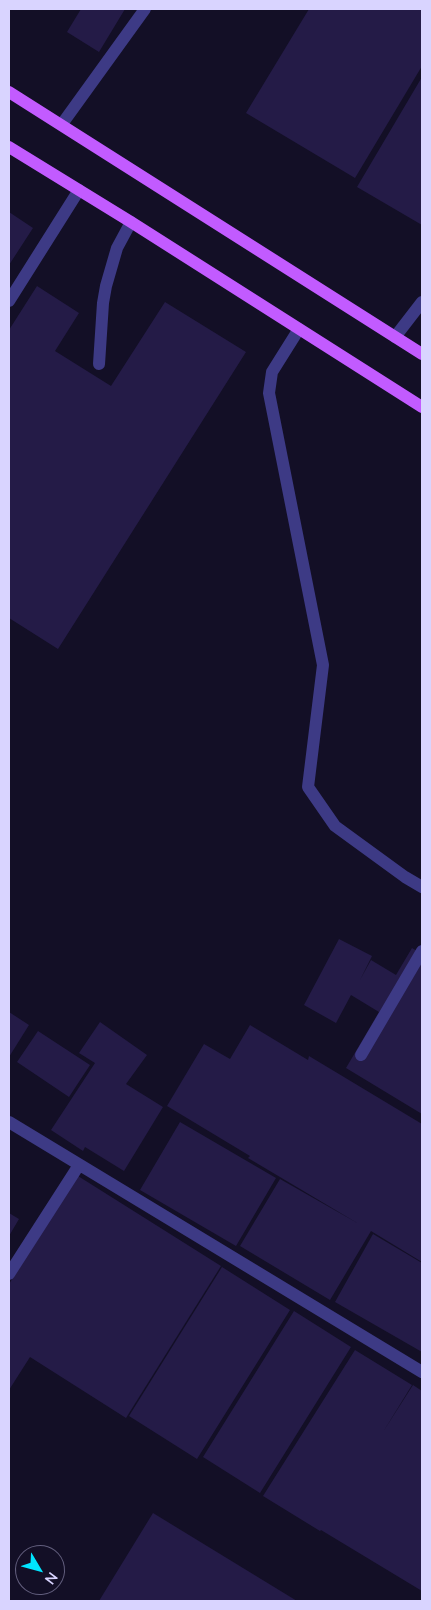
<!DOCTYPE html>
<html>
<head>
<meta charset="utf-8">
<style>
	body { margin:0 }
	#map { position:relative; width:431px; height:1610px; overflow:hidden; background:#130f26; font-family:Lato,sans-serif }
	canvas { display:block }
	.frame { position:absolute; inset:0; border:10px solid #d9d4ff; pointer-events:none }
	.north { position:absolute; left:15px; top:1545px; width:50px; height:50px; box-sizing:border-box; background:#130f26; border:1px solid #625e7d; border-radius:50%; rotate:127deg; font-size:14px; font-weight:700; line-height:20px; text-align:center; color:#d9d4ff }
	.north::after { content:''; display:block; margin:auto; width:18px; height:22px; background:#00e5ff; clip-path:polygon(50% 0,100% 100%,50% 72%,0 100%) }
</style>
</head>
<body>
<div id="map">
<canvas width="431" height="1610"></canvas>
<div class="frame"></div>
<div class="north">N</div>
</div>
<script>
const ctx = document.querySelector('canvas').getContext('2d');
ctx.lineJoin = 'round';
function fillPath(path, color) { ctx.fillStyle = color; ctx.fill(path, 'evenodd'); }
const toPath = rows => new Path2D(rows.map(r => 'M' + r).join(''));
function strokePath(path, color, width, dash) { ctx.strokeStyle = color; ctx.lineWidth = width; ctx.lineCap = dash ? 'butt' : 'round'; ctx.setLineDash(dash || []); ctx.stroke(path); }
fillPath(toPath([
	[81,9,125,9,99,52,67,32],
	[309,9,422,9,422,66,355,178,246,113],
	[422,77,422,225,357,187],
	[9,212,33,228,9,265],
	[37,286,79,313,55,351,111,386,165,302,246,352,58,649,9,618,9,330],
	[339,939,372,956,360,980,371,960,396,975,412,948,422,954,422,1114,346,1068,379,1012,351,995,336,1023,304,1005],
	[9,1012,29,1025,9,1057],
	[100,1022,147,1055,126,1084,163,1107,124,1171,85,1147,83,1151,51,1130,95,1063,79,1053],
	[250,1025,308,1060,309,1056,422,1124,422,1262,371,1231,330,1300,240,1246,280,1179,359,1224,248,1158,250,1156,167,1106,204,1044,230,1059],
	[38,1031,90,1065,69,1097,17,1062],
	[180,1122,276,1178,236,1246,140,1190],
	[78,1176,221,1266,126,1418,30,1357,9,1390,9,1284],
	[9,1213,19,1219,9,1236],
	[373,1234,422,1263,422,1352,335,1302],
	[222,1267,290,1310,197,1459,129,1416],
	[294,1311,351,1347,260,1493,203,1457],
	[355,1350,412,1385,383,1432,413,1385,422,1391,422,1591,321,1530,320,1531,263,1496],
	[153,1513,297,1601,99,1601]
]), '#241b47');
strokePath(toPath([
	[62,124,145,9],
	[9,301,79,190],
	[299,329,272,372,269,393,323,665,308,787,335,826,405,877,422,887],
	[395,337,422,302],
	[99,364,103,303,106,286,117,248,131,222],
	[361,1055,422,951],
	[9,1122,422,1372],
	[9,1274,79,1165]
]), '#3d3a85', 12);
strokePath(toPath([
	[9,92,422,354],
	[9,147,131,222,422,407]
]), '#c25bff', 12);
</script>
</body>
</html>
